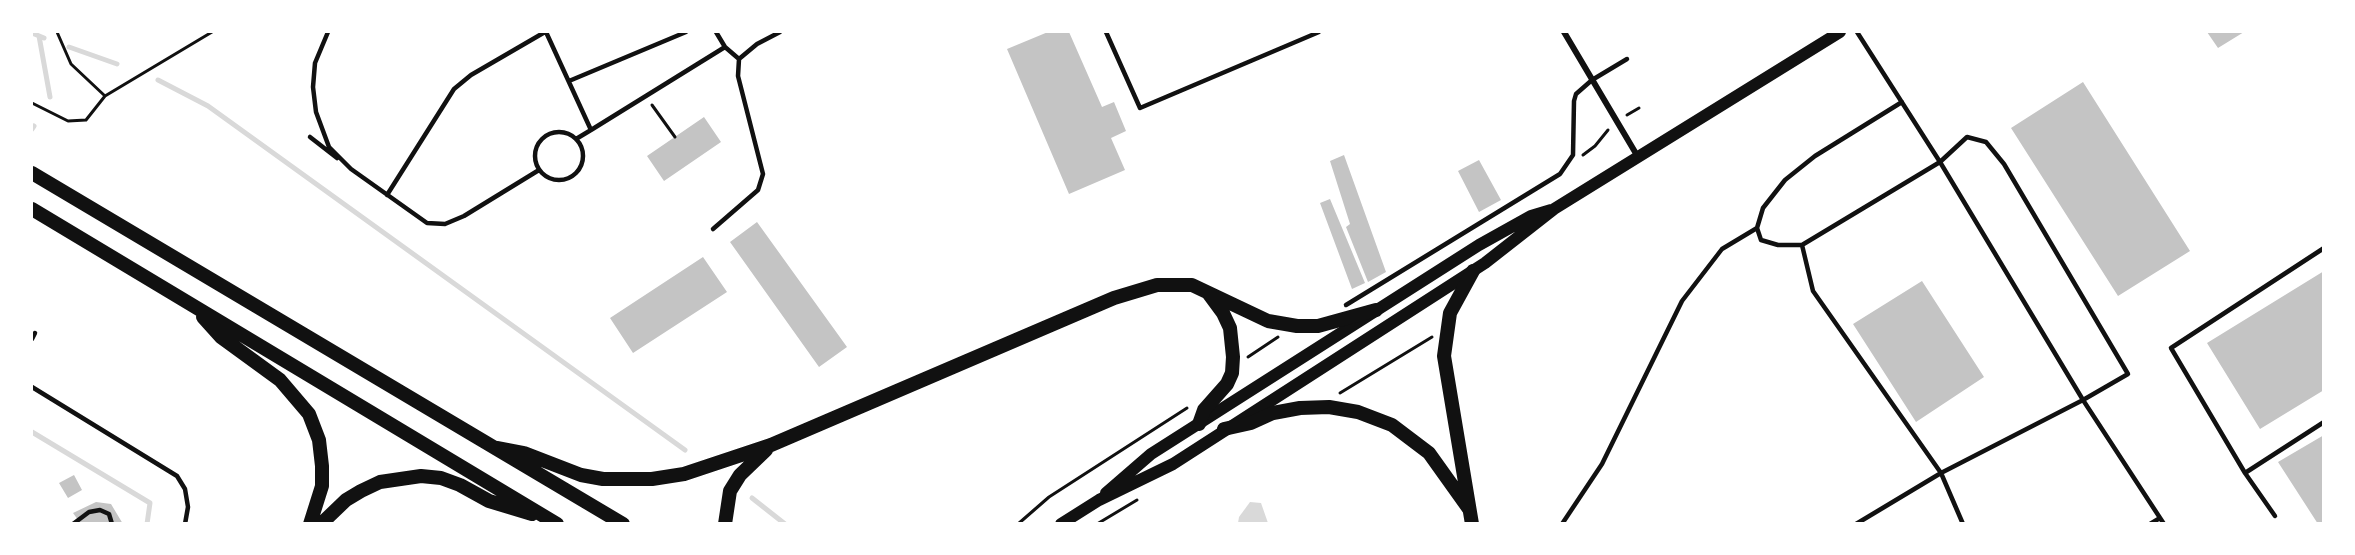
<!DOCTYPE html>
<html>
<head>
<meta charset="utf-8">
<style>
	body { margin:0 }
	#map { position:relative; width:2355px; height:555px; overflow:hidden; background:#fff; font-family:"DejaVu Sans",sans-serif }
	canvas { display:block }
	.frame { position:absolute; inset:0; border:33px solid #fff; pointer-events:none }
</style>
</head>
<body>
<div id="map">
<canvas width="2355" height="555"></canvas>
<div class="frame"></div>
</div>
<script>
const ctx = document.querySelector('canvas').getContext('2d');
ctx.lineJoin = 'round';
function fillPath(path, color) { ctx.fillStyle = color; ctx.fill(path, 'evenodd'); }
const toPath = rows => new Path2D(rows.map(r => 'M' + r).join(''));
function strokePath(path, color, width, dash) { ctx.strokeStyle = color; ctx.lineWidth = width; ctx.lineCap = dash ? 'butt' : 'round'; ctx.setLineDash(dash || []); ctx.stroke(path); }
fillPath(toPath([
	[1250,502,1261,503,1268,523,1238,523,1239,517]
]), '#d9d9d9');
strokePath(toPath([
	[32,33,44,38],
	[39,36,50,97],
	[69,47,117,64],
	[158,80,208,106,685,450],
	[32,129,34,126],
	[32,432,150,503,147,524],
	[752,498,785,524]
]), '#d9d9d9', 5);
fillPath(toPath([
	[1048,32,1069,32,1102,107,1114,102,1126,131,1111,138,1125,170,1069,194,1007,49],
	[2207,32,2244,32,2218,48],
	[2083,82,2190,251,2118,296,2011,128],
	[704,117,721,142,664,181,647,156],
	[1344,155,1386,272,1368,282,1346,227,1350,224,1330,161],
	[1479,160,1501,200,1479,212,1458,171],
	[1330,199,1365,283,1352,289,1320,203],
	[757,222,847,347,819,367,730,242],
	[703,257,727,292,633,353,610,318],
	[2324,271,2324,390,2260,429,2207,343],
	[1922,281,1984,377,1916,422,1853,324],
	[2324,435,2324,524,2318,524,2278,462],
	[74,475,82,490,68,498,59,483],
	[96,502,111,504,123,524,81,524,73,513]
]), '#c4c4c4');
strokePath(toPath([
	[57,32,71,64,105,96],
	[32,103,68,121,86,120,105,96,212,32],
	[652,105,675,137],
	[1627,115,1639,108],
	[1583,155,1595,146,1608,130],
	[1248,357,1278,337],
	[1340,393,1432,337],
	[1018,524,1049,497,1187,408],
	[1097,524,1137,500]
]), '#111', 3);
strokePath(toPath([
	[328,32,315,63,313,87,316,112,329,147,351,169,427,223,445,224,464,216,539,170],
	[546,32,591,130,576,139],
	[716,32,725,47,739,59],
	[1106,32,1140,108,1319,32],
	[1857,32,1940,162,2083,400,2164,524],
	[569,81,686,32],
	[591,130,725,47],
	'535 156a24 24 0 1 1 48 0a24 24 0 1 1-48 0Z',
	[310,137,337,158],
	[387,195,454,89,471,75,545,32],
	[713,229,758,190,763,174,738,76,739,59,757,44,780,32],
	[1802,245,1813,291,1941,473,1963,524],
	[1346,305,1560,174,1573,155,1574,101,1576,94,1592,80,1627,59],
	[32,339,35,333],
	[32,387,177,476,185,489,188,507,185,524],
	[2245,473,2171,348,2324,248],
	[2275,516,2245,473,2324,422],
	[73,524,89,512,100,510,109,514,112,524],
	[1562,524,1602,464,1682,301,1722,249,1757,228],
	[1856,524,1941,473,2083,400,2128,374,2004,164,1986,142,1967,137,1940,162,1802,245,1778,245,1761,240,1757,228,1763,208,1785,180,1815,156,1902,102],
	[2150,524,2160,518]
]), '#111', 4.5);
strokePath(toPath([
	[1564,32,1638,157]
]), '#111', 6);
strokePath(toPath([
	[1106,493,1151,454,1479,245,1531,216,1551,210],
	[1061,524,1099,500,1173,464,1485,263,1554,209,1840,32]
]), '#111', 12);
strokePath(toPath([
	[32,173,623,524],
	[32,209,557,524],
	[203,317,221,337,280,380,309,414,319,440,322,466,322,486,310,524],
	[1199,424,1204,410,1227,384,1232,373,1233,357,1230,328,1223,313,1209,294],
	[1224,429,1251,423,1273,413,1300,408,1329,407,1358,412,1392,425,1429,453,1469,509],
	[498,448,524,453,581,475,603,479,652,479,684,474,771,445,1114,298,1157,285,1192,285,1268,321,1297,326,1318,326,1376,310],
	[321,524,346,500,361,491,380,482,421,476,441,478,460,485,489,501,532,514],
	[725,524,730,491,740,475,766,450],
	[1472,524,1444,356,1450,313,1473,271]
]), '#111', 14);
</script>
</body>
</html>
